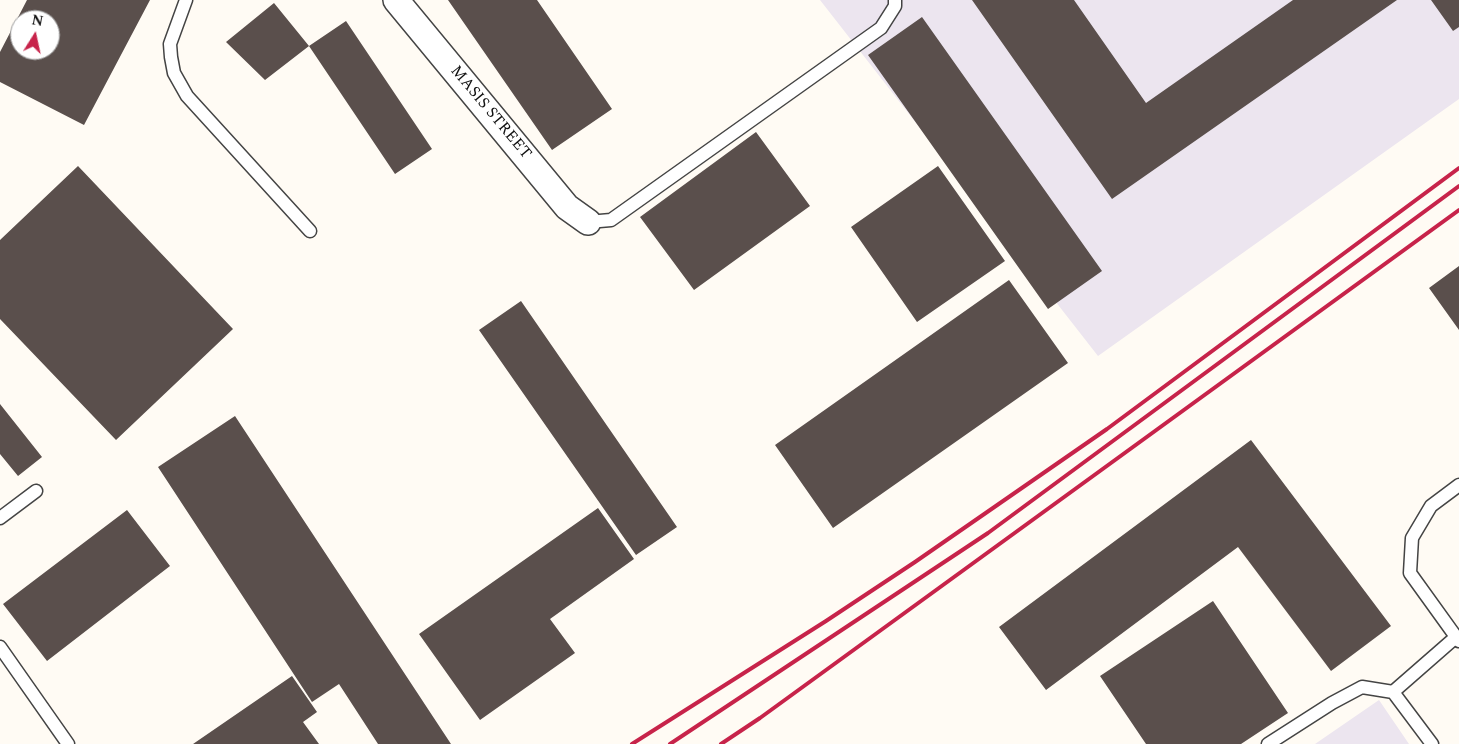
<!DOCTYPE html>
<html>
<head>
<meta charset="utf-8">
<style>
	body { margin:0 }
	#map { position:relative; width:1459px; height:744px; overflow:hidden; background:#fffbf4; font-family:Spectral,serif }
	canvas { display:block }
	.north { position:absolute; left:10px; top:10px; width:50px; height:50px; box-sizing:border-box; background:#fff; border:1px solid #a0a0a0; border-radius:50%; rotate:10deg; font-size:14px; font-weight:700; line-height:20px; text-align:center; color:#111 }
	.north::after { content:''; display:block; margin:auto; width:18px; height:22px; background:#c7234a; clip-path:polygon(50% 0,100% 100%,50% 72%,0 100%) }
</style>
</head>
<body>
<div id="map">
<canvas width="1459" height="744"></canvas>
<div class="north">N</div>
</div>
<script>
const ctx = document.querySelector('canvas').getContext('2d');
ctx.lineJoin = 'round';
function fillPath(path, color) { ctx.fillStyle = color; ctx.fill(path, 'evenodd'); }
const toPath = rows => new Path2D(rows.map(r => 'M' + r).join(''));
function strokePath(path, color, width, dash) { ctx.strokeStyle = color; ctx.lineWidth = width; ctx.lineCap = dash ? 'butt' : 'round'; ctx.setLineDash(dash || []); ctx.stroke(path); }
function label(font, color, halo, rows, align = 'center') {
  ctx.font = font + ' Spectral,serif'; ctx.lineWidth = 5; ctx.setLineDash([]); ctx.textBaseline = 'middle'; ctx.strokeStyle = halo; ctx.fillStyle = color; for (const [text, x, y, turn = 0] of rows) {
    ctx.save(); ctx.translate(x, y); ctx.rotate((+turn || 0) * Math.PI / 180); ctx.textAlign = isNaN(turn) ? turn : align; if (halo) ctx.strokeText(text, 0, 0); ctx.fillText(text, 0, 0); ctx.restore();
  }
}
fillPath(toPath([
	[820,0,1459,0,1459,99,1098,356],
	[1379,700,1409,744,1315,744]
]), '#ece5ef');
fillPath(toPath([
	[27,0,150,0,84,125,0,82,0,52],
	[20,20,50,20,50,50,20,50],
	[448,0,537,0,612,109,552,150],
	[972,0,1074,0,1146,103,1293,0,1397,0,1112,199],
	[1431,0,1459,0,1459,27,1453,31],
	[274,3,309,46,346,21,432,149,395,174,309,46,265,80,226,42],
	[922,17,1102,271,1048,309,868,55],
	[756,132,810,206,694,290,640,217],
	[78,166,233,329,116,440,0,319,0,240],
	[938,166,1005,261,917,322,851,227],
	[1459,266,1459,330,1429,288],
	[1009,280,1068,363,833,528,775,445],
	[521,301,677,527,636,555,479,330],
	[0,404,42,457,18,476,0,454],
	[235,416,451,744,378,744,339,684,312,702,158,467],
	[1251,440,1391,626,1331,671,1238,547,1046,690,999,627],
	[598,508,634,559,550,619,575,653,480,720,419,634],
	[127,510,170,566,47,661,3,604],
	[1213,601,1288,713,1241,744,1146,744,1100,676],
	[292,676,317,712,303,722,319,744,193,744]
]), '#5a4f4c');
const service = toPath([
	[186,0,170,44,171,57,174,73,187,96,310,231],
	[588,222,611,220,881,28,895,6,895,0],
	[1459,485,1431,506,1412,538,1410,573,1459,641],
	[0,518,36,491],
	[0,647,68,744],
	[1268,744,1332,703,1362,687,1393,692],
	[1432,744,1393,692,1456,637]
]);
const minor = toPath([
	[396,0,567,207,588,222]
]);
strokePath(service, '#444', 15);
strokePath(minor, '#444', 28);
strokePath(service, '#fff', 12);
strokePath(minor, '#fff', 25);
strokePath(toPath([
	[632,744,826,621,915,562,1107,429,1459,168],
	[670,744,988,533,1459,186],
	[721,744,760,718,1459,210]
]), '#c7234a', 4);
label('16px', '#111', '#fff', [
	["MASIS STREET",490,113,50]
]);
</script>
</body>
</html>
